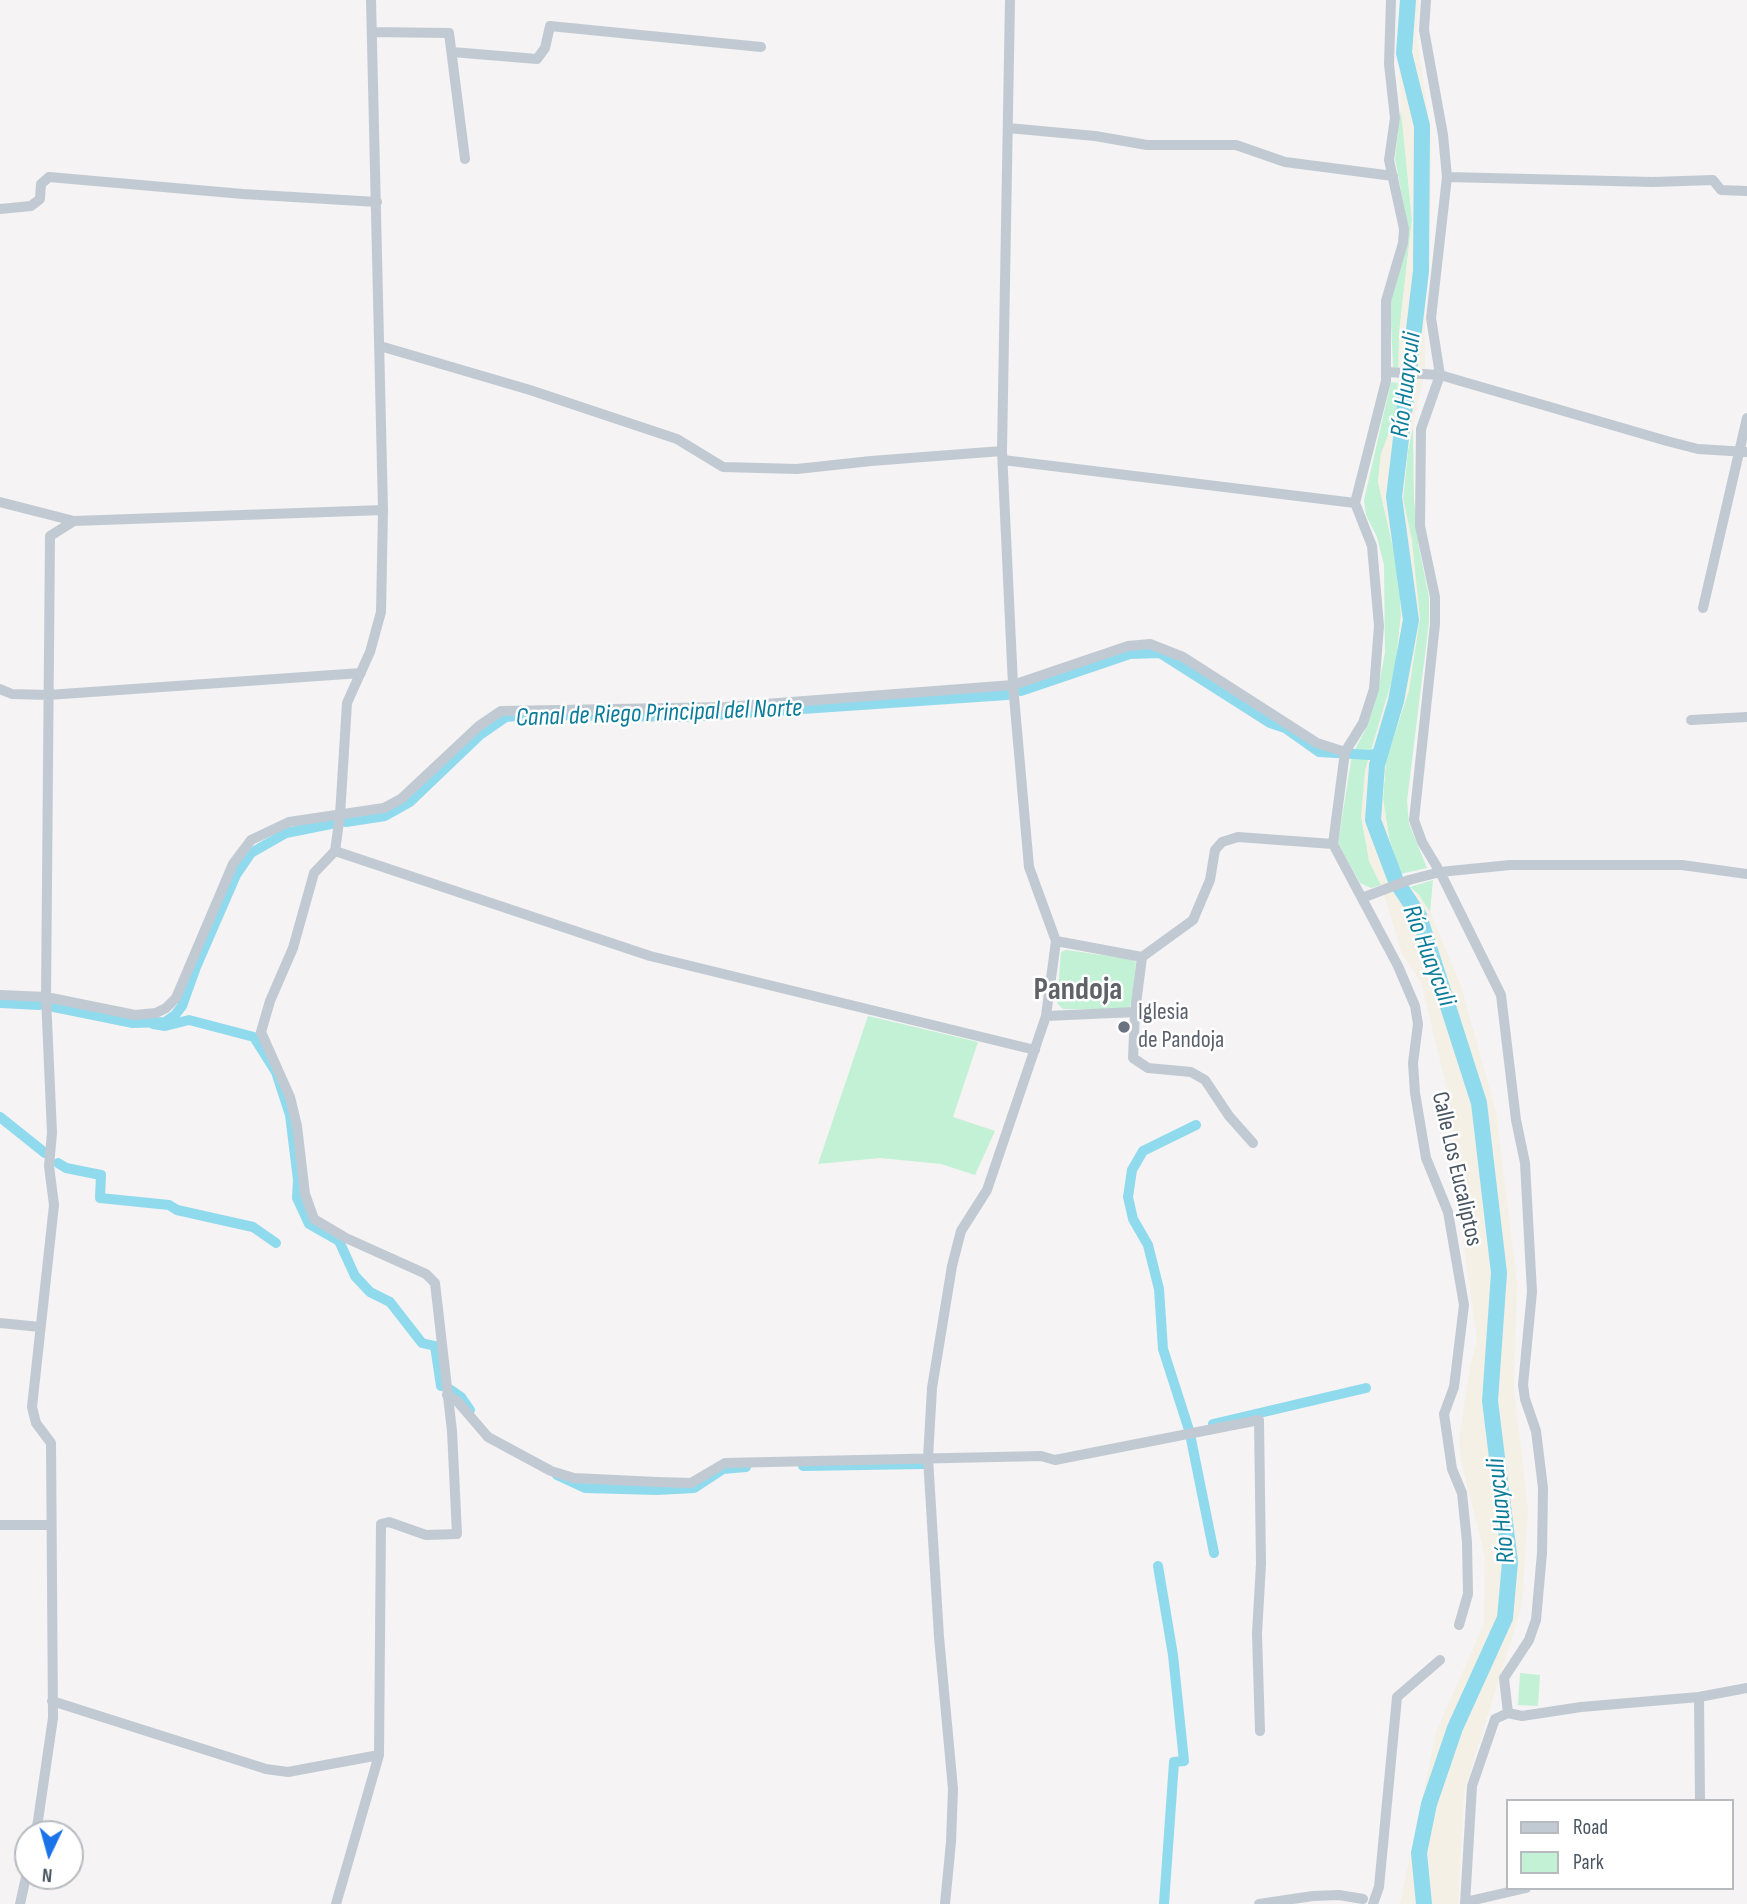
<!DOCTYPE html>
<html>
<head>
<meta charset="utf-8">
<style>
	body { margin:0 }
	#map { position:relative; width:1747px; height:1904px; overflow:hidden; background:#f5f3f3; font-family:"Sofia Sans Condensed",sans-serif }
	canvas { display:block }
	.legend { position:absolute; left:1506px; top:1799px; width:228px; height:91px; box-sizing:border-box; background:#fff; border:2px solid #b7bbc0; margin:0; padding:9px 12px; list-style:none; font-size:21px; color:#4a5661 }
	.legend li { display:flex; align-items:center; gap:14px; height:35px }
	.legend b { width:35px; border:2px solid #b7bbc0 }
	.north { position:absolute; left:14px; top:1820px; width:70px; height:70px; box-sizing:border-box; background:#fff; border:2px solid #b7bbc0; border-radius:50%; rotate:185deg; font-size:19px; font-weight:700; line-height:28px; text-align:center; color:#4a5661 }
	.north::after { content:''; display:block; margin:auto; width:24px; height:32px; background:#1a73e8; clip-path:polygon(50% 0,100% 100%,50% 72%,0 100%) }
</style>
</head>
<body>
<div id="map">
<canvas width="1747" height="1904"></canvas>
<ul class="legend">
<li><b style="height:9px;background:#c1cad2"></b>Road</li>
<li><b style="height:19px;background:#c3f1d5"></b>Park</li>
</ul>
<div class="north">N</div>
</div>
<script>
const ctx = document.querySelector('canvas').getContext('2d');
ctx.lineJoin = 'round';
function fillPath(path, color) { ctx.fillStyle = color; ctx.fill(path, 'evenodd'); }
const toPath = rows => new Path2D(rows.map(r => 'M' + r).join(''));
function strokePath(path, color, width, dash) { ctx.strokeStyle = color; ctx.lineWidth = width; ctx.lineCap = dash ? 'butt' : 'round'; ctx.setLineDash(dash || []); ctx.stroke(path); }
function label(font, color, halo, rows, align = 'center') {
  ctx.font = font + ' "Sofia Sans Condensed",sans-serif'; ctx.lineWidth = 5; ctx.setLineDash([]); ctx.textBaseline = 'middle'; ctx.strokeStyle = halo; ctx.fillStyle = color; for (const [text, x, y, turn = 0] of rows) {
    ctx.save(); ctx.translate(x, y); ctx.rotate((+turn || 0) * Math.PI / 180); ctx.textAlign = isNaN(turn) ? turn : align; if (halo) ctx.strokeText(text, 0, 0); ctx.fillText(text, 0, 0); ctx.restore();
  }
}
fillPath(toPath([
	[1401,109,1412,219,1399,334,1399,369,1393,367,1390,301,1408,228,1395,159],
	[1391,382,1399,383,1397,412,1381,454,1378,482,1399,573,1401,615,1395,670,1365,771,1369,861,1381,885,1371,888,1360,883,1338,843,1352,755,1364,732,1377,694,1385,653,1384,565,1377,537,1366,515,1364,500],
	[1413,427,1414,499,1419,548,1429,597,1429,622,1407,801,1409,824,1427,868,1400,874,1389,838,1383,799,1386,760,1409,690,1412,541,1403,499,1408,450],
	[1433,880,1430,912,1418,894,1410,887],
	[1066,950,1130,959,1136,962,1132,1001,1129,1009,1063,1009,1057,1003,1061,952],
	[868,1016,978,1042,953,1117,995,1131,975,1175,941,1164,880,1158,818,1164],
	[1520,1673,1540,1675,1538,1706,1518,1705]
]), '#c3f1d5');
fillPath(toPath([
	[1400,0,1419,0,1416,35,1431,129,1431,208,1425,280,1425,371,1408,450,1403,499,1412,541,1420,618,1409,690,1386,760,1383,799,1389,838,1400,874,1409,887,1418,894,1430,912,1461,986,1496,1112,1517,1283,1514,1387,1528,1510,1522,1605,1464,1792,1458,1904,1400,1904,1436,1732,1484,1624,1485,1557,1461,1461,1459,1439,1470,1367,1477,1340,1461,1224,1448,1093,1421,983,1402,954,1381,885,1369,861,1361,817,1365,771,1395,670,1401,615,1399,573,1378,482,1381,454,1397,412,1399,334,1412,219,1401,109,1398,40]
]), '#f5f0e5');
strokePath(toPath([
	[1021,691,1130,654,1160,653,1270,723,1285,728,1319,752,1370,755,1381,752],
	[552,715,686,717,1007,695],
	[346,822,385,816,410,802,480,735,506,717,526,715],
	[0,1003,39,1005],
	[54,1007,133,1023,165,1022,175,1015,182,1006,196,967,236,875,251,853,286,833,331,824],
	[153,1024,165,1026,189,1020,254,1037,276,1072,290,1115,298,1180,297,1198,309,1224,339,1241,355,1276,370,1292,390,1302,422,1343,435,1346,441,1386],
	[0,1117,45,1153],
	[58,1163,66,1168,101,1175,100,1198,169,1205,177,1210,253,1227,276,1243],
	[451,1390,461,1397,470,1410],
	[1213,1424,1366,1388],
	[1189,1430,1163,1349,1159,1289,1148,1245,1133,1219,1128,1197,1132,1170,1143,1151,1196,1125],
	[1191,1439,1214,1553],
	[803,1466,924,1464],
	[557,1475,585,1488,657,1490,694,1488,723,1469,746,1467],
	[1158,1566,1173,1655,1184,1761,1174,1762,1164,1904]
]), '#90daee', 10);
strokePath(toPath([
	[1408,0,1404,53,1422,126,1421,271,1394,497,1411,620,1396,701,1377,765,1373,820,1396,881,1419,916,1479,1103,1499,1273,1490,1401,1510,1562,1505,1618,1455,1728,1429,1804,1419,1853,1424,1904]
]), '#90daee', 16);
strokePath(toPath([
	[1391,0,1389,64,1395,118,1389,160,1404,229,1403,243,1386,301,1386,381,1355,503,1372,546,1379,626,1374,689,1363,723,1345,752,1333,844,1398,966,1415,1006,1418,1024,1413,1063,1415,1093,1426,1158,1448,1212,1464,1305,1454,1387,1444,1414,1452,1469,1462,1493,1467,1542,1468,1594,1459,1625],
	[1426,0,1424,30,1443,135,1447,177,1431,318,1440,375,1421,429,1420,526,1435,597,1435,624,1414,820,1422,842,1440,872,1501,995,1516,1120,1525,1163,1532,1292,1523,1385,1525,1399,1536,1431,1543,1488,1542,1553,1536,1620,1529,1640,1504,1678,1508,1713,1522,1716,1581,1707,1699,1697,1747,1688],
	[372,32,449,33,465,159],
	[452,52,537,59,545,48,550,26,761,47],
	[1008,128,1095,136,1147,145,1236,145,1285,162,1393,176],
	[1447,177,1653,182,1713,180,1721,190,1747,191],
	[0,209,31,206,40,199,41,184,49,177,243,194,377,202],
	[380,346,530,390,677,439,723,467,797,469,871,461,1002,451],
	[1387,372,1440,375,1667,441,1698,449,1747,452],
	[1003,460,1355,503],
	[0,502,74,521,383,510],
	[1703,608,1747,418],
	[0,689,12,694,48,695,361,673],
	[1691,720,1747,717],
	[335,851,650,956,1035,1050],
	[1362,898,1409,880,1440,872,1510,865,1682,865,1747,874],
	[1142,957,1193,920,1210,880,1215,850,1222,842,1238,837,1333,844],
	[0,995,46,997,135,1015,156,1013,166,1008,176,998,233,864,251,840,289,822,384,808,401,799,479,726,501,711,726,707,1013,685,1128,646,1150,644,1183,657,1317,743,1345,752],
	[1135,1012,1133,1058,1148,1068,1191,1072,1205,1080,1229,1116,1253,1143],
	[1046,1016,1135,1012,1142,957,1056,941],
	[0,1323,40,1327],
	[447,1395,457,1401,488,1437,551,1471,574,1478,657,1482,691,1483,725,1463,1041,1456,1055,1460,1259,1420,1261,1564,1257,1634,1260,1731],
	[0,1525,51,1525],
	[1699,1697,1700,1801],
	[52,1701,266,1769,288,1772,379,1755],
	[36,1834,53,1718,51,1443,36,1423,32,1407,54,1205,49,1166,52,1133,46,997,50,536,74,521],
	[1465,1902,1526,1888],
	[20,1904,28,1868],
	[336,1904,379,1755,381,1524,389,1522,426,1535,457,1534,452,1431,435,1283,426,1274,346,1238,314,1219,305,1194,297,1126,290,1097,261,1032,270,1001,293,948,314,873,335,851,340,815,347,703,370,652,381,612,383,510,371,0],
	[945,1904,951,1842,953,1789,939,1637,928,1458,932,1388,952,1266,961,1231,987,1190,1046,1016,1056,941,1029,867,1013,685,1002,451,1010,0],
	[1259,1904,1313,1896,1339,1895,1363,1899],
	[1373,1904,1379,1887,1397,1697,1440,1660],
	[1465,1904,1472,1786,1495,1719,1508,1713]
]), '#c1cad2', 10);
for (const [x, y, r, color] of [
	[1124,1027,7,"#6b7280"]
]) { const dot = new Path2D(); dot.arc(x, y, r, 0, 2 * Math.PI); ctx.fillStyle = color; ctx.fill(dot); strokePath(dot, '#fff', 2.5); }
label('24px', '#5b616d', '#fff', [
	["Iglesia",1138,1013],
	["de Pandoja",1138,1041]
], 'left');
label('24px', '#4a5661', '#fff', [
	["Calle Los Eucaliptos",1456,1169,77]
]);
label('italic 26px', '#0c7c9b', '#fff', [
	["Río Huayculi",1407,385,-83],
	["Canal de Riego Principal del Norte",659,714,-2],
	["Río Huayculi",1428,956,69],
	["Río Huayculi",1502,1511,-96]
]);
label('bold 32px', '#5f6368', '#fff', [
	["Pandoja",1078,991]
]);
</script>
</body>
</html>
